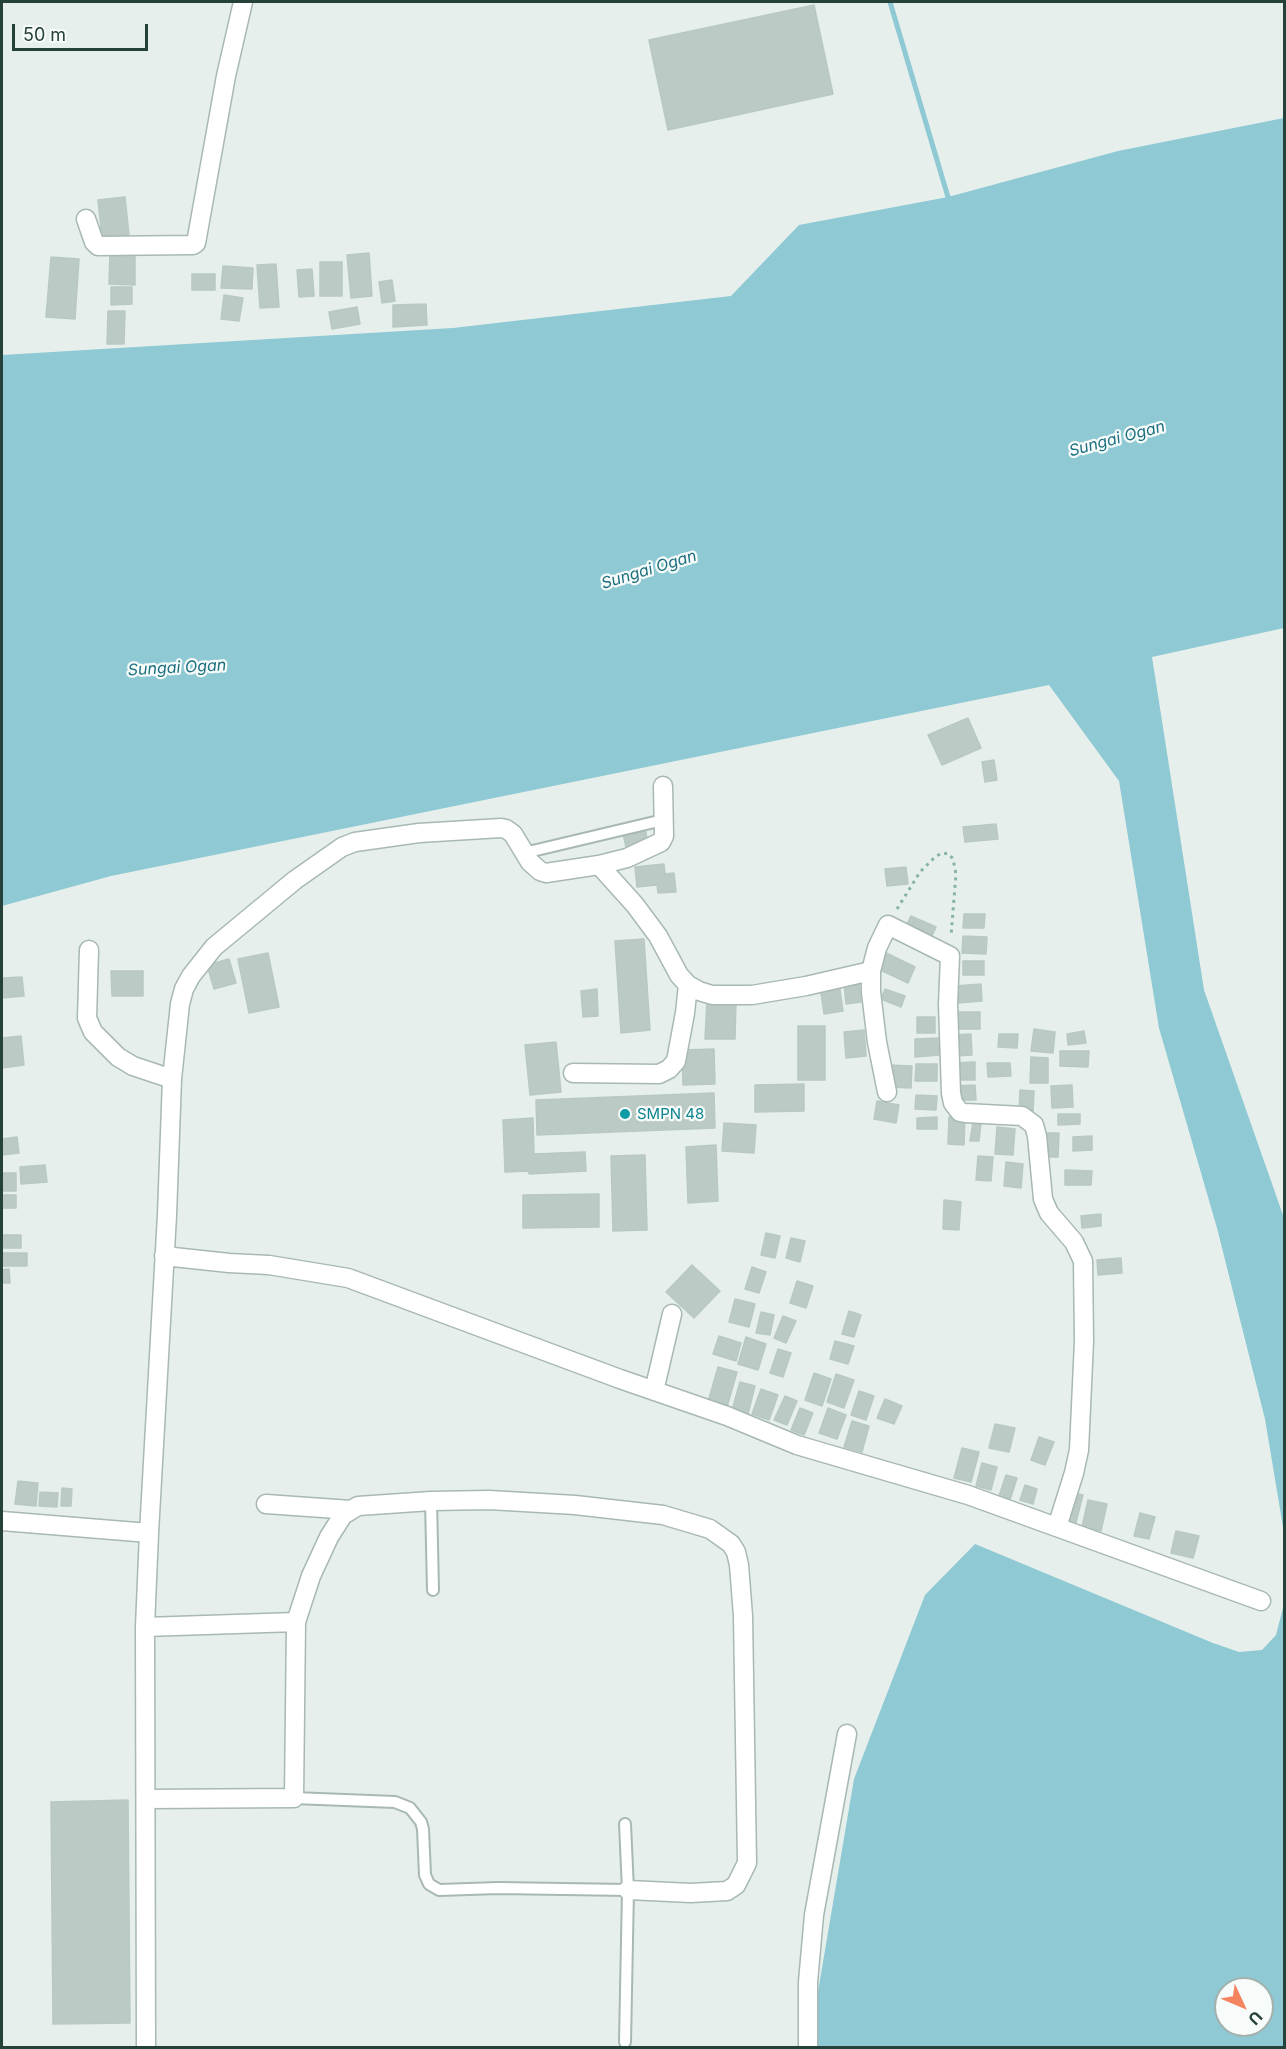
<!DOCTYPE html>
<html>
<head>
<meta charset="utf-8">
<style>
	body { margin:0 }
	#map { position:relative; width:1286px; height:2049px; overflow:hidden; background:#e6efeb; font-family:Inter,sans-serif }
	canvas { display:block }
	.frame { position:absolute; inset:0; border:3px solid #24423a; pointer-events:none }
	.north { position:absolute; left:1214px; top:1977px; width:60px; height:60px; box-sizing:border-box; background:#f7fbf9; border:2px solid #a3b1ad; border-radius:50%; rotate:134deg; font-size:16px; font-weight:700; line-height:24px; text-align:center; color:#24423a }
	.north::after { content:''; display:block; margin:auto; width:21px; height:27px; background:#f4845f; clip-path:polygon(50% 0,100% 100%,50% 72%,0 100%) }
	.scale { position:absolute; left:12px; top:24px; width:136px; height:27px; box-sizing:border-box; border:3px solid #24423a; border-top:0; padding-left:8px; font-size:18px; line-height:21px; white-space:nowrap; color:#24423a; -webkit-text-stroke:4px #f7fbf9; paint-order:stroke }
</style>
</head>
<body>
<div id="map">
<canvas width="1286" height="2049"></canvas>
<div class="frame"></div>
<div class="north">U</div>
<div class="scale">50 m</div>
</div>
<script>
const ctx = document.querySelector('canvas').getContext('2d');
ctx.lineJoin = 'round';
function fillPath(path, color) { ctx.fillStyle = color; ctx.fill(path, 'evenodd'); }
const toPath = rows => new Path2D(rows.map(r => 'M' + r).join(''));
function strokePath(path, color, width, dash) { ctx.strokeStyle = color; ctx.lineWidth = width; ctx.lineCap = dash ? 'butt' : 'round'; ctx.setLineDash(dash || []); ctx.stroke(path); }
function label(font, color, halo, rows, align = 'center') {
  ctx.font = font + ' Inter,sans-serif'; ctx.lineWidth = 4.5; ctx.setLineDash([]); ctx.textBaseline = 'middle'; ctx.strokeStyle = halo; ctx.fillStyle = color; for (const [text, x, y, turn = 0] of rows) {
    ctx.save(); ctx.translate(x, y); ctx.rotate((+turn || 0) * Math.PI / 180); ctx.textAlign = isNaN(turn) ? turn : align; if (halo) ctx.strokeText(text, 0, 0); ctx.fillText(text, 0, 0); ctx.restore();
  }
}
fillPath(toPath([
	[1284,118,1284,628,1152,657,1204,990,1284,1218,1284,1533,1265,1419,1217,1228,1159,1028,1119,781,1049,685,111,876,2,906,2,355,453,328,731,296,799,225,948,197,1118,151],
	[975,1544,1213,1643,1239,1652,1262,1650,1276,1635,1284,1604,1284,2047,817,2048,812,2027,854,1779,925,1595],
	[1226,1989,1262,1989,1262,2025,1226,2025]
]), '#8ec9d4');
strokePath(toPath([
	[890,2,948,197,954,202]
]), '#8ec9d4', 5);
const building = toPath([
	[814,5,833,94,668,130,649,40,814,5],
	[125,197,129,235,102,238,98,200,125,197],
	[110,252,135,253,135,285,109,284,110,252],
	[369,253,372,296,351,298,347,255,369,253],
	[51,257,79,259,75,319,46,317,51,257],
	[320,262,342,262,342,296,320,296,320,262],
	[276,264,279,307,260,308,257,265,276,264],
	[223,266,253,268,252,289,221,288,223,266],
	[312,269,314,296,299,297,297,270,312,269],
	[192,274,215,274,215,290,192,290,192,274],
	[392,280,395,301,382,303,379,282,392,280],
	[111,287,132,287,132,304,111,305,111,287],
	[224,295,243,298,239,321,221,319,224,295],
	[426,304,427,325,393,327,393,305,426,304],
	[357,307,360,324,332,329,329,312,357,307],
	[108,311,125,311,124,344,107,344,108,311],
	[968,718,981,748,942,765,928,735,968,718],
	[994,760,997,780,985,782,982,762,994,760],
	[996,824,998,839,965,842,963,827,996,824],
	[645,829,648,843,626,847,623,833,645,829],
	[664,864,665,874,674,873,676,892,658,893,657,885,637,887,635,867,664,864],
	[906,867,908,884,887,886,885,869,906,867],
	[964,914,985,914,984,928,963,928,964,914],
	[911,916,936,927,931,938,906,926,911,916],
	[963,936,987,937,986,954,962,953,963,936],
	[644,939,650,1030,621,1033,615,941,644,939],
	[882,951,915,967,908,983,874,967,882,951],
	[268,953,279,1007,249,1013,238,959,268,953],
	[229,959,236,983,214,989,207,965,229,959],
	[963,961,984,961,984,975,963,975,963,961],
	[111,971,143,971,143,996,112,996,111,971],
	[22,977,24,996,2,998,2,978,22,977],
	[859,982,861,1002,846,1004,844,983,859,982],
	[839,983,843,1011,824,1014,820,986,839,983],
	[981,984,982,1001,957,1003,956,986,981,984],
	[597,989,598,1016,583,1017,581,991,597,989],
	[885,989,905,996,901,1007,881,999,885,989],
	[707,1000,736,1001,735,1039,705,1039,707,1000],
	[955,1012,980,1012,980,1029,955,1029,955,1012],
	[917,1017,935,1017,935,1033,917,1033,917,1017],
	[798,1026,825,1026,825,1080,798,1080,798,1026],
	[1034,1029,1055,1032,1053,1053,1031,1051,1034,1029],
	[864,1030,866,1056,846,1058,844,1032,864,1030],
	[1084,1031,1086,1043,1068,1045,1067,1034,1084,1031],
	[971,1034,972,1055,955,1056,954,1035,971,1034],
	[999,1034,1018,1034,1017,1048,998,1047,999,1034],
	[21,1036,24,1065,2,1068,2,1038,21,1036],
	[938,1038,939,1055,915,1057,915,1039,938,1038],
	[556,1042,561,1092,530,1095,525,1045,556,1042],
	[714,1049,715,1084,683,1085,682,1050,714,1049],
	[1060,1051,1089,1051,1088,1067,1060,1066,1060,1051],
	[1031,1057,1048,1058,1048,1083,1030,1083,1031,1057],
	[975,1062,975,1080,951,1080,951,1063,975,1062],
	[987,1063,1010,1063,1011,1076,988,1077,987,1063],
	[916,1064,937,1064,937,1081,915,1081,916,1064],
	[890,1065,912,1066,911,1088,889,1087,890,1065],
	[804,1084,804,1111,755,1112,755,1085,804,1084],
	[975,1085,976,1100,955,1100,954,1086,975,1085],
	[1072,1085,1073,1107,1052,1108,1051,1086,1072,1085],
	[1020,1090,1034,1091,1033,1113,1019,1112,1020,1090],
	[714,1093,715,1128,537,1135,536,1100,714,1093],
	[916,1095,937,1096,936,1110,915,1109,916,1095],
	[877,1101,899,1105,896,1123,874,1119,877,1101],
	[1058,1114,1080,1114,1080,1124,1058,1125,1058,1114],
	[937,1117,937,1129,917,1129,917,1118,937,1117],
	[949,1117,965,1117,964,1145,948,1144,949,1117],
	[533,1118,534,1154,585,1152,586,1171,529,1174,529,1171,505,1172,503,1120,533,1118],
	[973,1122,981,1123,979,1141,970,1141,973,1122],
	[724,1123,756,1125,754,1153,722,1151,724,1123],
	[997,1127,1015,1129,1013,1155,995,1154,997,1127],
	[1046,1133,1059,1133,1058,1157,1045,1157,1046,1133],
	[1092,1136,1092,1150,1073,1151,1073,1137,1092,1136],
	[17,1137,19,1153,2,1155,2,1139,17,1137],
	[716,1145,718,1201,688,1203,686,1147,716,1145],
	[645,1155,647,1230,613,1231,611,1156,645,1155],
	[978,1156,993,1157,991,1181,976,1180,978,1156],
	[1006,1162,1023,1164,1021,1188,1004,1186,1006,1162],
	[45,1165,47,1182,21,1184,20,1167,45,1165],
	[1065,1170,1092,1171,1091,1185,1065,1185,1065,1170],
	[2,1173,16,1173,16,1191,2,1191,2,1173],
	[599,1194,599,1227,523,1228,523,1195,599,1194],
	[2,1195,16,1195,16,1208,2,1208,2,1195],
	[944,1200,961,1202,959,1230,943,1229,944,1200],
	[1101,1214,1101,1226,1082,1228,1081,1216,1101,1214],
	[766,1233,780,1236,775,1258,761,1255,766,1233],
	[2,1235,21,1235,21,1248,2,1248,2,1235],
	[791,1238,805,1241,800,1262,786,1258,791,1238],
	[2,1253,27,1253,27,1266,2,1266,2,1253],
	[1121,1258,1122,1273,1098,1275,1097,1260,1121,1258],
	[692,1265,720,1291,694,1318,666,1292,692,1265],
	[752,1267,766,1272,759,1293,745,1289,752,1267],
	[9,1269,10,1283,2,1283,2,1270,9,1269],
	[797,1281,813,1286,806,1308,790,1303,797,1281],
	[735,1299,755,1304,749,1327,729,1322,735,1299],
	[849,1311,861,1315,854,1337,842,1334,849,1311],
	[761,1312,774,1315,770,1335,756,1333,761,1312],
	[783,1316,796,1321,786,1343,774,1338,783,1316],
	[719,1336,741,1343,736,1361,713,1354,719,1336],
	[746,1337,766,1344,758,1370,738,1364,746,1337],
	[835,1341,854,1346,848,1364,830,1359,835,1341],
	[778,1349,791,1353,783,1377,770,1373,778,1349],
	[718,1367,737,1372,727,1407,708,1402,718,1367],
	[814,1373,831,1379,822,1406,805,1400,814,1373],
	[836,1374,854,1380,844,1408,827,1402,836,1374],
	[740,1382,755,1386,748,1414,732,1410,740,1382],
	[761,1389,778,1395,769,1420,752,1414,761,1389],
	[859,1391,874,1396,866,1420,851,1415,859,1391],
	[785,1396,797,1401,787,1425,774,1420,785,1396],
	[885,1399,902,1406,894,1424,877,1418,885,1399],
	[800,1408,813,1413,804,1435,791,1430,800,1408],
	[828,1408,846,1415,837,1439,819,1433,828,1408],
	[852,1421,869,1426,862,1452,844,1447,852,1421],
	[995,1424,1015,1428,1009,1452,989,1448,995,1424],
	[1039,1437,1054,1442,1045,1465,1031,1460,1039,1437],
	[962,1448,979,1452,971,1482,954,1478,962,1448],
	[982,1463,997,1467,991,1490,976,1486,982,1463],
	[1006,1475,1017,1478,1010,1500,999,1496,1006,1475],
	[18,1481,38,1483,36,1506,15,1504,18,1481],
	[1025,1485,1037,1489,1033,1504,1020,1500,1025,1485],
	[62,1488,72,1489,71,1506,61,1506,62,1488],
	[40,1492,58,1493,57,1507,39,1506,40,1492],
	[1069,1492,1083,1495,1075,1526,1061,1523,1069,1492],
	[1088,1500,1107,1504,1101,1531,1082,1527,1088,1500],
	[1140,1513,1155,1517,1149,1539,1134,1536,1140,1513],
	[1176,1531,1199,1536,1193,1558,1171,1553,1176,1531],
	[128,1800,130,2023,53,2024,51,1802,128,1800]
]);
fillPath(building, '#bbcac4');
strokePath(building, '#b8c9c2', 1.5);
const service = toPath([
	[524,853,663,820],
	[431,1501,433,1590],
	[294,1798,395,1802,410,1808,421,1822,423,1829,425,1875,429,1884,439,1890,498,1888,628,1890,625,1824],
	[625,2042,628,1890]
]);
const minor = toPath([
	[86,219,94,242,98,246,193,245,196,243,226,76,243,2],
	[599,865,627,858,661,842,664,836,663,786],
	[89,950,87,1018,93,1032,118,1057,133,1066,172,1079],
	[573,1073,659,1074,669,1069,676,1061,685,1013,688,985],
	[887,1092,877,1042,871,992,871,971,877,948,888,925,950,956,948,1004,951,1093,953,1103,960,1112,965,1113,1022,1116,1034,1125,1037,1136,1043,1199,1049,1213,1074,1242,1083,1261,1084,1341,1079,1450,1074,1473,1057,1527],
	[164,1256,229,1263,269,1265,348,1278,620,1379,727,1416,797,1445,968,1495,1261,1601],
	[654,1391,672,1314],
	[266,1504,351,1510],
	[2,1521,149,1533],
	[145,1627,296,1622,311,1576,329,1537,343,1515,358,1506,431,1501,489,1500,575,1505,663,1515,710,1529,731,1544,736,1552,739,1565,743,1616,747,1863,736,1885,727,1891,691,1893,628,1890],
	[146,1799,294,1798,296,1622],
	[146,2048,145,1627,149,1533,167,1215,172,1079,180,1004,184,989,191,976,214,947,295,880,342,847,355,842,419,833,501,828,506,829,513,834,530,862,540,871,546,873,599,865,635,905,658,936,679,975,688,985,699,991,712,995,752,995,806,986,871,971],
	[808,2048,808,1982,814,1915,847,1734]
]);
strokePath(service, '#a8b8b2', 14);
strokePath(minor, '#a8b8b2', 21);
strokePath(toPath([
	[897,909,920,872,936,856,943,853,949,854,953,859,956,874,951,936]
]), '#86b3a5', 3, [3, 4.5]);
strokePath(service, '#fff', 10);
strokePath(minor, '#fff', 18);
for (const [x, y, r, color] of [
	[625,1114,6,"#0f9aa8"]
]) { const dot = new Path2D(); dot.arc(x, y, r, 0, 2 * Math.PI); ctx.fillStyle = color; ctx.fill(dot); strokePath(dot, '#f7fbf9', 2); }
label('15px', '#0d838f', '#f7fbf9', [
	["SMPN 48",637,1114]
], 'left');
label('italic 16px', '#1c6f80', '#f7fbf9', [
	["Sungai Ogan",1117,439,-15],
	["Sungai Ogan",649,570,-17],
	["Sungai Ogan",177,668,-3]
]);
</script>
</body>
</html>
